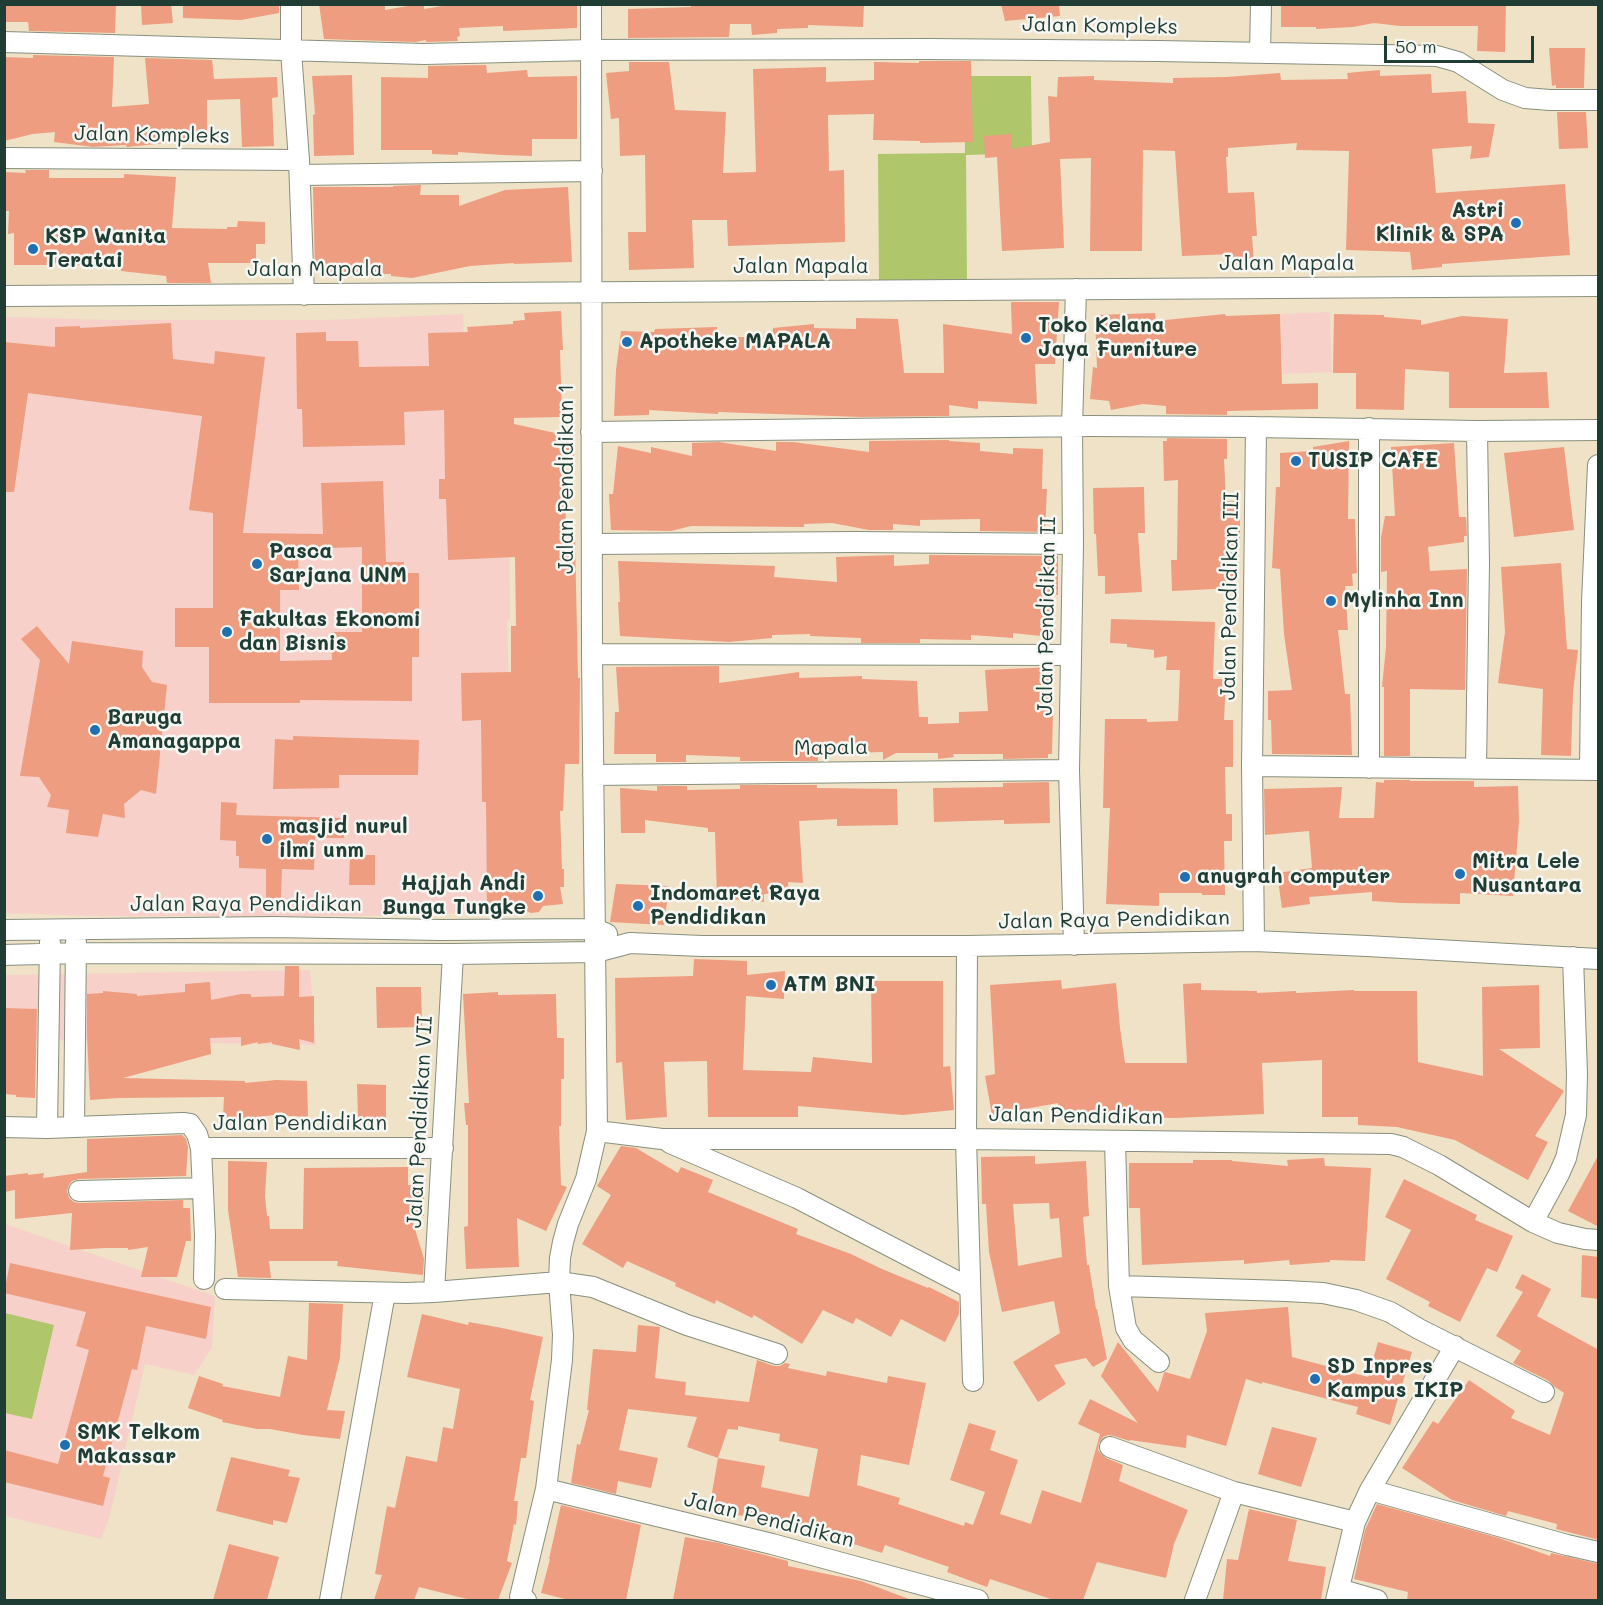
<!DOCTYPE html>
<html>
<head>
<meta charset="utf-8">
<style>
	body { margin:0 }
	#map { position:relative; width:1603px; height:1605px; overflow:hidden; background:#efe2c7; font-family:Mali,sans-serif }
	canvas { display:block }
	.frame { position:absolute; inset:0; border:6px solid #1f3d34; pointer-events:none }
	.scale { position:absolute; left:1384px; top:36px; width:150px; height:27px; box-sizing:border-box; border:3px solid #1f3d34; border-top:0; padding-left:8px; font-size:18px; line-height:21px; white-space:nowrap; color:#1f3d34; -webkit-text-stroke:4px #f6f6f2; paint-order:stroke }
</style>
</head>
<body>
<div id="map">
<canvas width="1603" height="1605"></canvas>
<div class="frame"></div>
<div class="scale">50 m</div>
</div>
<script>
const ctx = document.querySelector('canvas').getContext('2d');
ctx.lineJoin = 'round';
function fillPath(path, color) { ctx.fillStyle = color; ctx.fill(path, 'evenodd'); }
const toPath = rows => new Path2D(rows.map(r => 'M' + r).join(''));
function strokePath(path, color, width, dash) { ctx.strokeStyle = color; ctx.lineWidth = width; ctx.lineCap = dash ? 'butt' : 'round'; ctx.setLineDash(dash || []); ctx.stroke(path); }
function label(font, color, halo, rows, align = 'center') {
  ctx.font = font + ' Mali,sans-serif'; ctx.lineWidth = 5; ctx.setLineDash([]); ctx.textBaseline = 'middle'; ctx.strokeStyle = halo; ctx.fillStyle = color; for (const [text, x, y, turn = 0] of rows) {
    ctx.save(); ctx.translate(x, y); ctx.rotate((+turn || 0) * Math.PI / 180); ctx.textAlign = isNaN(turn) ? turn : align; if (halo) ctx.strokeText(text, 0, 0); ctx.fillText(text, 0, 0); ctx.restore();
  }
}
fillPath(toPath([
	[1330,312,1332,372,1283,374,1280,314],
	[463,314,467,429,509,510,510,618,507,622,510,724,513,912,359,916,95,916,5,913,5,317,113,320,326,320],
	[310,970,316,1045,5,1039,5,975],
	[5,1224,215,1296,212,1348,194,1375,145,1364,109,1519,101,1539,5,1516]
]), '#f7d1c9');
fillPath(toPath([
	[964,76,1031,76,1032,153,966,155,967,285,879,286,878,154,965,153],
	[5,1313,54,1325,32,1419,5,1413]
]), '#afc66b');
fillPath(toPath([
	[4,4,116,4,115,33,29,31,28,22,4,22],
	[141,4,171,4,173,23,142,25],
	[183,4,279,4,279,13,241,20,183,18],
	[319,4,385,4,385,10,419,4,424,4,424,9,454,4,497,4,497,6,577,4,577,28,503,31,503,26,459,28,460,36,457,37,458,41,426,42,426,40,415,42,324,39],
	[691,4,864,4,863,27,808,25,808,28,777,29,777,33,752,35,751,24,730,24,729,37,628,38,628,9,691,7],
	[1001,4,1059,4,1060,16,1005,21],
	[1281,4,1506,4,1505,52,1477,51,1478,26,1400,26,1374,23,1353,27,1316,29,1316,27,1281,27],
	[1549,48,1585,48,1584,88,1556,88,1556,85,1552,86],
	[33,55,114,57,112,107,149,104,145,58,212,60,214,79,277,77,278,97,272,98,274,146,242,147,240,99,207,100,207,140,175,139,176,142,127,147,126,145,93,147,54,142,55,132,33,134,4,141,4,57,33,58],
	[919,61,971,61,973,142,920,143,920,141,873,140,874,114,828,115,829,171,844,170,845,242,728,246,727,220,692,220,694,268,629,270,628,232,646,232,645,155,620,156,619,118,611,119,606,73,629,71,629,62,669,62,675,110,726,112,723,173,756,172,753,69,826,67,826,82,874,80,874,62,919,63],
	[486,65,487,73,527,70,528,77,577,76,577,139,532,139,532,156,502,155,458,152,458,155,432,154,432,150,381,150,381,77,428,78,428,66],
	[1380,70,1380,76,1431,74,1432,93,1466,91,1468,123,1495,124,1489,157,1470,159,1472,146,1432,149,1436,193,1565,184,1570,255,1442,264,1442,267,1412,270,1410,252,1346,250,1349,151,1296,150,1297,143,1228,148,1228,157,1226,157,1228,193,1254,192,1257,236,1252,236,1254,263,1234,264,1233,254,1182,256,1175,151,1143,150,1142,251,1090,251,1091,158,1060,159,1064,248,1002,251,997,157,985,158,984,136,1011,134,1012,149,1050,142,1048,96,1057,97,1058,77,1094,76,1094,80,1173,83,1173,78,1226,77,1280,73,1281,80,1348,79,1347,73],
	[352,75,354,155,314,156,313,115,315,114,312,76],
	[1557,112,1586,112,1588,148,1559,149],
	[25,170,49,170,49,178,124,178,124,174,176,177,172,228,227,229,227,227,237,227,238,221,265,222,265,244,256,244,256,263,208,263,211,283,167,283,166,276,121,271,121,269,54,263,54,265,14,265,14,233,8,234,9,211,4,211,4,172,26,173],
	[421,185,420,195,459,195,459,206,505,190,568,187,572,262,514,264,514,263,470,266,412,278,391,276,391,274,358,274,358,272,315,272,313,187,393,187,393,186],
	[1011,302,1059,302,1055,364,1035,364,1037,404,978,401,978,409,949,405,949,416,861,417,718,412,718,414,649,410,649,415,614,416,616,370,621,331,654,332,655,329,717,327,718,337,772,337,773,328,814,324,814,328,856,329,856,318,898,319,904,373,944,373,943,324,1012,334],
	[561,311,563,350,560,350,562,417,514,418,514,424,574,437,574,462,565,462,566,540,575,540,578,678,580,678,579,764,565,764,563,811,560,811,562,869,564,869,564,887,560,887,563,904,543,906,539,912,531,913,520,908,487,909,486,802,482,802,481,720,462,721,461,673,511,672,511,626,516,626,515,557,448,560,446,499,439,499,439,479,445,479,444,410,404,412,405,445,303,447,302,409,297,409,296,333,326,332,326,341,358,341,359,367,429,366,428,333,468,332,467,327,513,324,513,321,525,320,524,313],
	[1155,313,1156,321,1225,314,1226,316,1280,314,1282,384,1318,383,1318,409,1227,411,1227,415,1166,414,1166,406,1143,404,1111,410,1109,401,1090,399,1093,367,1097,368,1095,315],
	[1334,314,1384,315,1384,317,1421,320,1421,325,1462,316,1508,319,1504,373,1547,372,1549,408,1449,408,1449,372,1405,369,1404,410,1356,409,1356,373,1333,373],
	[171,323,173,359,214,364,215,351,265,357,243,533,323,534,321,483,383,481,386,562,404,562,404,573,419,573,419,657,412,657,412,701,300,700,300,703,209,703,209,647,175,647,175,608,213,608,213,513,189,510,202,416,28,393,14,492,4,492,4,342,55,347,55,327,80,326,80,328],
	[362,547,362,632,331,632,332,660,280,661,280,590,299,590,298,549],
	[1167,438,1227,439,1227,459,1224,459,1226,501,1240,501,1240,540,1234,539,1236,588,1172,591,1171,560,1177,560,1178,480,1164,481,1163,441,1167,441],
	[949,440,949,441,980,443,980,451,1013,454,1013,448,1043,449,1042,489,1047,489,1045,532,980,531,980,519,920,520,920,526,893,524,893,530,869,530,832,523,804,524,804,527,691,526,671,531,611,530,609,494,613,494,618,446,651,453,651,447,692,456,692,443,719,442,776,451,776,442,793,442,869,452,869,441],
	[1349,441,1348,519,1355,519,1357,573,1352,574,1353,586,1345,586,1348,630,1338,630,1345,694,1350,694,1352,755,1272,754,1271,720,1268,720,1268,691,1292,690,1284,634,1280,569,1272,568,1276,487,1280,487,1280,453,1313,451,1313,447],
	[1454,443,1459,517,1466,517,1467,536,1464,536,1464,542,1428,547,1430,571,1467,569,1465,690,1410,689,1410,756,1384,756,1384,687,1382,687,1386,647,1387,571,1381,572,1381,538,1385,516,1395,516,1391,447],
	[1564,447,1574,530,1514,537,1504,453],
	[1144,487,1145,533,1138,533,1142,592,1105,594,1105,576,1098,576,1096,534,1094,534,1093,488],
	[894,555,894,566,929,564,929,555,1058,556,1058,595,1049,594,1050,637,1013,633,1013,638,971,635,971,640,920,639,920,643,861,643,861,638,810,636,810,634,772,635,772,638,729,642,620,636,618,602,620,602,618,561,775,566,774,577,837,582,836,557],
	[1561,563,1567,649,1578,650,1573,692,1571,756,1541,755,1543,689,1498,683,1505,632,1501,567],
	[1111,619,1215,622,1213,679,1226,679,1224,720,1233,720,1233,767,1225,767,1226,814,1232,814,1232,841,1224,841,1225,895,1202,895,1202,893,1159,893,1159,906,1106,904,1110,808,1103,808,1105,719,1147,719,1147,722,1178,721,1180,670,1166,670,1167,656,1154,658,1154,650,1127,647,1127,644,1110,643],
	[37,626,69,664,72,641,143,651,142,667,152,682,167,685,156,794,141,790,124,804,125,818,103,814,98,837,66,833,69,810,47,807,51,795,39,777,20,776,40,660,21,639],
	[719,666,719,683,799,672,799,678,862,676,862,679,917,681,919,717,928,717,928,724,959,723,959,712,988,711,985,670,1053,667,1051,712,1053,712,1052,754,1048,754,1048,758,1003,759,1003,754,953,754,954,757,938,759,938,753,896,753,883,760,883,752,818,754,818,761,740,761,740,757,686,755,686,762,656,762,656,754,614,754,615,712,619,712,616,667],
	[293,736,419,740,418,775,339,775,339,788,273,789,275,739,293,740],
	[1384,780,1410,780,1410,781,1474,781,1474,787,1518,786,1519,821,1513,896,1460,893,1460,904,1401,903,1372,901,1372,892,1309,897,1310,904,1282,908,1277,873,1312,868,1309,831,1265,835,1264,789,1342,787,1339,818,1374,818,1376,782,1384,783],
	[1049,782,1050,823,1004,824,1004,820,934,822,933,788,1003,787,1003,783],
	[740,785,817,785,817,788,897,789,898,825,837,826,837,819,799,821,803,883,788,882,789,892,764,894,764,902,717,898,715,832,708,832,708,828,645,820,645,833,621,833,620,788,657,791,657,786,687,786,687,790,740,789],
	[221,802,237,803,236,815,345,818,344,838,315,838,314,870,282,869,281,898,266,898,266,869,239,868,239,856,236,856,236,841,220,840],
	[350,855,375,855,375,885,349,885],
	[616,884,669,886,664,925,610,922],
	[694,959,747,961,747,975,785,971,784,999,746,996,743,1070,811,1072,813,1057,872,1063,871,981,943,981,943,1067,950,1066,954,1110,903,1115,798,1106,798,1117,708,1117,707,1061,664,1062,667,1117,626,1120,622,1062,616,1063,615,978,693,976],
	[285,966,299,966,299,997,314,996,314,1043,299,1039,300,1050,272,1044,272,1042,258,1044,258,1042,241,1046,241,1037,210,1038,211,1054,123,1078,245,1081,245,1083,276,1080,307,1081,308,1117,274,1115,243,1119,223,1118,224,1097,118,1098,90,1100,87,1036,87,994,103,993,103,991,137,994,137,996,185,992,185,984,210,982,211,1000,241,994,251,994,251,997,284,996],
	[1061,980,1062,989,1116,983,1120,1028,1125,1063,1187,1063,1183,984,1201,983,1201,990,1257,991,1257,993,1296,991,1296,993,1354,990,1354,991,1417,991,1418,1062,1483,1076,1482,987,1539,985,1540,1048,1499,1049,1564,1091,1535,1136,1548,1142,1528,1180,1455,1140,1397,1127,1358,1125,1358,1117,1322,1117,1322,1060,1262,1063,1264,1114,1175,1118,1095,1116,1095,1115,1059,1117,1058,1103,992,1115,985,1076,995,1074,990,985],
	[376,987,421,987,422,1027,377,1028],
	[498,992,498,995,556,994,557,1038,564,1038,564,1079,561,1079,561,1126,559,1126,561,1185,567,1187,546,1231,517,1218,519,1267,466,1269,464,1227,468,1226,468,1125,466,1125,464,1103,469,1103,463,994],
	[4,1008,37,1009,35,1098,16,1097,16,1095,4,1094],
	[357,1084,386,1085,386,1118,358,1118],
	[182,1135,186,1139,188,1147,186,1176,79,1179,72,1181,69,1185,67,1191,69,1198,74,1202,79,1203,183,1200,183,1208,190,1208,191,1241,186,1241,177,1277,141,1277,148,1247,128,1250,128,1248,105,1248,70,1250,72,1213,15,1219,15,1190,4,1192,4,1176,28,1173,28,1175,44,1173,43,1178,87,1172,87,1139],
	[621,1146,636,1148,678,1173,681,1167,713,1180,708,1192,798,1229,796,1234,851,1254,882,1269,928,1288,929,1287,959,1302,959,1314,945,1342,901,1319,891,1337,856,1318,853,1324,823,1310,802,1344,754,1315,752,1318,716,1300,715,1304,675,1286,676,1283,627,1261,623,1268,582,1244,611,1195,597,1186],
	[1599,1154,1599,1227,1568,1211],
	[1035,1156,1035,1164,1086,1161,1089,1216,1083,1217,1087,1265,1089,1265,1096,1309,1097,1309,1107,1359,1093,1367,1086,1358,1054,1365,1066,1384,1038,1402,1013,1362,1060,1333,1054,1301,1002,1312,989,1252,986,1204,982,1204,981,1157],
	[1049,1203,1050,1219,1059,1218,1062,1257,1018,1266,1013,1204],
	[1324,1158,1325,1166,1371,1168,1365,1261,1330,1260,1330,1262,1290,1265,1289,1260,1244,1264,1244,1260,1142,1265,1140,1208,1129,1208,1129,1163,1193,1163,1193,1160,1232,1160,1232,1161,1288,1166,1287,1160],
	[228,1161,267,1162,265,1196,267,1216,269,1216,270,1229,303,1229,304,1168,408,1167,408,1185,424,1186,424,1216,411,1216,424,1259,423,1275,337,1266,338,1261,269,1261,271,1278,238,1277,228,1210],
	[1404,1179,1477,1215,1475,1220,1513,1236,1497,1272,1487,1268,1460,1322,1428,1306,1430,1302,1386,1279,1411,1230,1385,1217],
	[1582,1255,1599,1257,1599,1299,1581,1297],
	[10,1263,211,1307,206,1339,146,1326,137,1370,132,1369,103,1476,110,1478,103,1506,4,1482,4,1450,58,1464,89,1350,76,1346,86,1312,4,1293],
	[1522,1274,1551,1289,1537,1316,1599,1350,1599,1540,1556,1529,1557,1524,1508,1511,1506,1516,1452,1500,1402,1468,1433,1421,1438,1424,1469,1380,1515,1411,1511,1418,1550,1435,1564,1393,1555,1387,1549,1381,1513,1363,1521,1351,1496,1336,1523,1292,1515,1288],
	[309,1303,343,1304,340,1358,327,1410,345,1411,340,1439,303,1435,270,1429,257,1429,222,1422,223,1420,188,1408,199,1376,223,1384,222,1386,280,1397,288,1356,307,1360],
	[1288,1307,1292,1357,1368,1377,1378,1342,1412,1352,1390,1425,1356,1414,1358,1407,1262,1382,1262,1384,1246,1379,1226,1446,1187,1435,1186,1448,1130,1440,1130,1441,1114,1436,1108,1435,1103,1437,1099,1443,1098,1450,1101,1454,1106,1458,1123,1465,1119,1481,1188,1510,1174,1544,1166,1578,1097,1562,1083,1600,1054,1600,990,1579,987,1587,947,1572,949,1567,885,1545,882,1553,838,1539,814,1534,815,1530,756,1516,755,1518,709,1510,718,1458,687,1447,697,1417,628,1409,619,1450,658,1458,651,1488,618,1481,616,1494,571,1483,577,1444,580,1445,589,1410,587,1410,593,1349,636,1352,638,1325,660,1327,655,1378,686,1382,685,1395,749,1402,757,1360,774,1366,780,1366,785,1363,790,1364,788,1368,826,1376,827,1371,887,1383,888,1376,926,1383,909,1465,861,1455,857,1485,900,1498,898,1504,964,1526,965,1522,973,1525,985,1492,950,1480,969,1423,996,1431,990,1450,1018,1460,1000,1514,1031,1524,1042,1490,1081,1503,1100,1434,1078,1424,1090,1399,1138,1423,1101,1376,1118,1342,1158,1392,1164,1373,1165,1372,1190,1379,1207,1331,1205,1313],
	[738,1426,780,1434,779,1441,818,1449,809,1497,761,1487,765,1466,718,1458,728,1429,738,1430],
	[422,1314,468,1325,469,1322,502,1328,543,1337,530,1400,534,1401,526,1458,521,1458,514,1501,518,1501,516,1525,514,1524,507,1561,512,1563,498,1600,471,1600,419,1587,414,1600,374,1600,382,1575,375,1574,387,1506,395,1508,406,1456,437,1462,443,1427,453,1429,460,1389,407,1377],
	[1272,1427,1317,1438,1301,1487,1258,1474],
	[231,1457,290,1470,288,1476,300,1478,287,1523,273,1520,273,1525,216,1511],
	[1377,1504,1499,1538,1550,1556,1551,1553,1599,1564,1599,1600,1407,1600,1408,1592,1354,1579,1365,1530],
	[561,1505,641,1525,626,1600,569,1600,541,1593,550,1559,549,1559],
	[1249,1509,1297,1520,1288,1561,1326,1567,1321,1600,1223,1600,1227,1559,1238,1560],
	[685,1537,719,1543,788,1561,788,1566,861,1581,909,1599,908,1600,673,1600],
	[229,1544,279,1557,267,1600,213,1600]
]), '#ee9d80');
const minor = toPath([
	[291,4,291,51,299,160,304,295],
	[4,42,424,54,591,50,928,49,1158,51,1437,56,1458,62,1503,90,1525,98,1550,100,1598,100],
	[1260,53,1261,4],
	[4,158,299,160],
	[300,175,592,171],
	[4,296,1598,286],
	[1369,428,1369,768],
	[591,432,1091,426,1256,427,1477,431,1598,430],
	[592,544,855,542,1073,544],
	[592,654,1070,655],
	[1252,766,1598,770],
	[1476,769,1479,563,1477,431],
	[1590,770,1592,602,1598,465],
	[593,775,1069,770],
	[4,930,273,927,441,930,595,929,607,934],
	[1254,941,1252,766,1256,427],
	[1074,945,1069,770,1073,544,1072,427,1076,289],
	[967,946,966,1139,973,1381],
	[4,955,76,953,453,954,596,952,630,943,702,946,967,946,1254,941,1367,946,1598,959],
	[4,1127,47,1128,183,1123,190,1124,197,1134,201,1148,205,1236,204,1279],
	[74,1127,76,942],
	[47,1128,50,942],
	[597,1131,662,1139,966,1139,1391,1144,1403,1147,1439,1165,1533,1222,1558,1233,1585,1239,1598,1240],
	[1115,1141,1119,1286,1126,1328,1133,1340,1159,1362],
	[670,1143,797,1198,970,1288],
	[201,1148,443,1148],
	[79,1191,203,1188],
	[1533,1222,1559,1174,1566,1158,1576,1115,1577,1074,1573,957],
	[1119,1286,1286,1291,1323,1293,1356,1300,1390,1312,1419,1329,1544,1392],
	[225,1289,407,1293,434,1292,559,1282,593,1287,687,1325,777,1354],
	[434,1292,453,954],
	[1110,1447,1234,1492],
	[546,1489,772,1544,978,1600],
	[1370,1490,1567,1545,1598,1552],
	[1339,1589,1377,1600],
	[330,1600,385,1293],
	[526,1600,521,1599,520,1597,546,1489,562,1360,563,1335,559,1282,560,1258,563,1242,568,1224,586,1179,597,1131,592,654,591,4],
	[1195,1600,1234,1492,1355,1522],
	[1336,1600,1355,1522,1370,1490,1455,1346]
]);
strokePath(minor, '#87907e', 22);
strokePath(minor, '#fff', 20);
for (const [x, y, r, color] of [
	[1516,223,6,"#1f6fb2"],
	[33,249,6,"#1f6fb2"],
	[1026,338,6,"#1f6fb2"],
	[627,342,6,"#1f6fb2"],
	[1296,461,6,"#1f6fb2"],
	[257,564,6,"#1f6fb2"],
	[1331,601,6,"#1f6fb2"],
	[227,632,6,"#1f6fb2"],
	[95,730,6,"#1f6fb2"],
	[267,839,6,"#1f6fb2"],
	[1460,874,6,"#1f6fb2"],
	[1185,877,6,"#1f6fb2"],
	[538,896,6,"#1f6fb2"],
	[638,906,6,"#1f6fb2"],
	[771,985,6,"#1f6fb2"],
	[1315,1379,6,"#1f6fb2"],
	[65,1445,6,"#1f6fb2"]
]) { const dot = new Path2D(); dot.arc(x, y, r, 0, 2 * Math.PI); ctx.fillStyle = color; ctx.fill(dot); strokePath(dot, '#f6f6f2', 2); }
label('21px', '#1f3d34', '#f6f6f2', [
	["Jalan Kompleks",1100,26,1],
	["Jalan Kompleks",152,135,1],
	["Jalan Mapala",1287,264],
	["Jalan Mapala",801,267],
	["Jalan Mapala",315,270],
	["Jalan Pendidikan 1",567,479,-90],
	["Jalan Pendidikan III",1230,596,-89],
	["Jalan Pendidikan II",1047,616,-89],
	["Mapala",831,748,-1],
	["Jalan Raya Pendidikan",246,905],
	["Jalan Raya Pendidikan",1114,920,-1],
	["Jalan Pendidikan",1076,1116,1],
	["Jalan Pendidikan VII",420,1122,-87],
	["Jalan Pendidikan",300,1124],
	["Jalan Pendidikan",769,1520,14]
]);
label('bold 21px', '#1f3d34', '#f6f6f2', [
	["Astri",1504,211,"right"],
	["Klinik & SPA",1504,235,"right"],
	["KSP Wanita",45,237],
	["Teratai",45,261],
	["Toko Kelana",1038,326],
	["Jaya Furniture",1038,350],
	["Apotheke MAPALA",639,342],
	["TUSIP CAFE",1308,461],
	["Pasca",269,552],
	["Sarjana UNM",269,576],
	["Mylinha Inn",1343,601],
	["Fakultas Ekonomi",239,620],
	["dan Bisnis",239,644],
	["Baruga",107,718],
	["Amanagappa",107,742],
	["masjid nurul",279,827],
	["ilmi unm",279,851],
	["Mitra Lele",1472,862],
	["Nusantara",1472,886],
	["anugrah computer",1197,877],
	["Hajjah Andi",526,884,"right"],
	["Bunga Tungke",526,908,"right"],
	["Indomaret Raya",650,894],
	["Pendidikan",650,918],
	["ATM BNI",783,985],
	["SD Inpres",1327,1367],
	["Kampus IKIP",1327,1391],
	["SMK Telkom",77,1433],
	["Makassar",77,1457]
], 'left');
</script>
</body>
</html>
